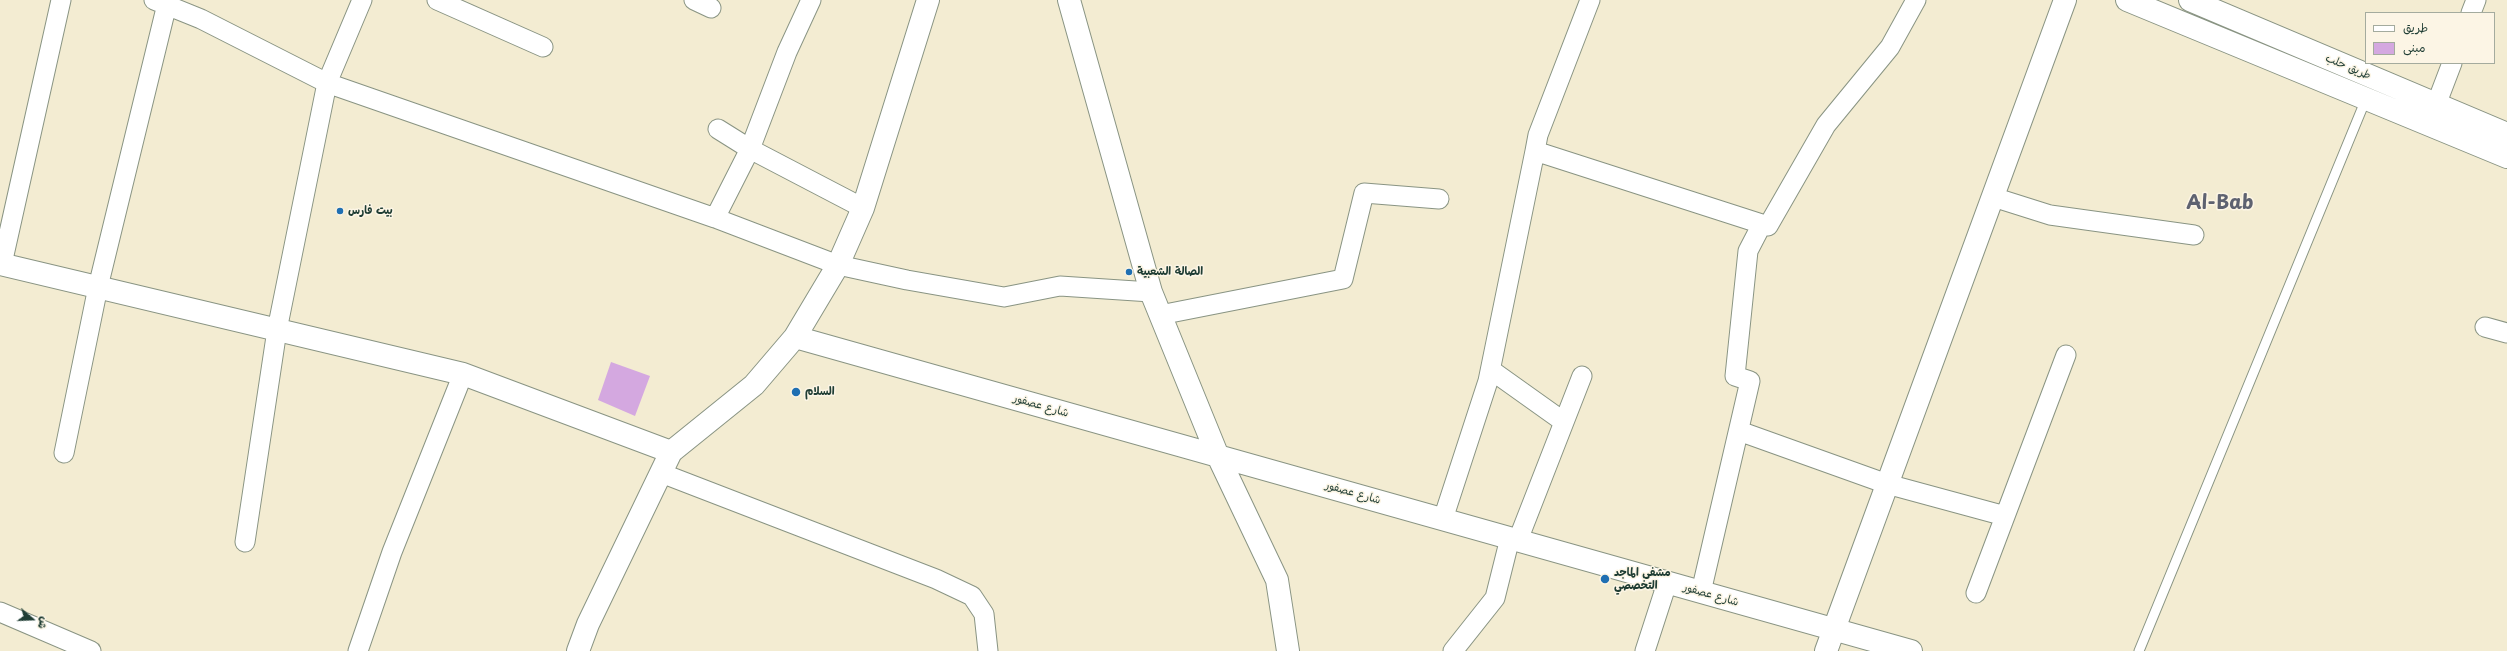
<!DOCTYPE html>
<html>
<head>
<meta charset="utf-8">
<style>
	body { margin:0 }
	#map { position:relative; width:2507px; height:651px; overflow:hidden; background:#f3ecd2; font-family:"Playpen Sans","Playpen Sans Arabic",sans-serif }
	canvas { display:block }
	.legend { position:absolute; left:2365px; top:12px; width:130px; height:52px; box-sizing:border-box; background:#fcf5e5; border:1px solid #a4ab9e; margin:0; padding:5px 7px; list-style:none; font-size:12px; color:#1f3d34 }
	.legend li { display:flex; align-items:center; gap:8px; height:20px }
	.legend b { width:20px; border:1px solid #a4ab9e }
	.north { position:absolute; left:12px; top:599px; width:40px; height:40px; -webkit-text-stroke:3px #fcf5e5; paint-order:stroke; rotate:109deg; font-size:11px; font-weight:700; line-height:16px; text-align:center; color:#1f3d34 }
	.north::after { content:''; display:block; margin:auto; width:14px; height:18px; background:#1f3d34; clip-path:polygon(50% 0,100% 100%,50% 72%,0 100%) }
</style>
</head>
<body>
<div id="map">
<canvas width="2507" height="651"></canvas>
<ul class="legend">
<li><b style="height:5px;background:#fff"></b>طريق</li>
<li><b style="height:11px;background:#d4a8e0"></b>مبنى</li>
</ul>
<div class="north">ش</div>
</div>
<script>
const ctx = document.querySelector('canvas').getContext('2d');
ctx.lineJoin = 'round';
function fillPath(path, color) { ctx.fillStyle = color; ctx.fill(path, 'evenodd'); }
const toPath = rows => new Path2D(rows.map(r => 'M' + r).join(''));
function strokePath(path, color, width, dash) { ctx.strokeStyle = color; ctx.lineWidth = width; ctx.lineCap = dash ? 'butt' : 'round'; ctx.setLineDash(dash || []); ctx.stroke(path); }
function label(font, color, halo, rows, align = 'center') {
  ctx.font = font + ' "Playpen Sans","Playpen Sans Arabic",sans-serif'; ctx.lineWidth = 3; ctx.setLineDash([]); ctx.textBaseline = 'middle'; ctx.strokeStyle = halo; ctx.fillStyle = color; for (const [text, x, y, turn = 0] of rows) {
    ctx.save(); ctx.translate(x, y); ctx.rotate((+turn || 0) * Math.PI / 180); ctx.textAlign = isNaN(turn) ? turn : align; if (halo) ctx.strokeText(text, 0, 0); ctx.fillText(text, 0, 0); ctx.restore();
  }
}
fillPath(toPath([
	[611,362,650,376,635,416,598,400]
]), '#d4a8e0');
const service = toPath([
	[2139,651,2366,99]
]);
const minor = toPath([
	[154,0,201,19,327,83,715,218,838,265,907,280,1004,297,1060,286,1151,292],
	[437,0,543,47],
	[694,0,711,8],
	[1590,0,1538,135,1535,151,1768,226,1826,125,1890,47,1916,0],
	[2471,13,2476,0],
	[2436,105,2452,63],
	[718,129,750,149,863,208],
	[1993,197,2050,215,2194,235],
	[715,218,750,149,787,52,811,0],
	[2,264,61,0],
	[1160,315,1343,279,1364,193,1439,199],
	[2485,327,2507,333],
	[1491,370,1564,422],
	[1739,431,1887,484,2005,516],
	[64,453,98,287,168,0],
	[661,473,936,579,972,596,984,614,988,651],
	[1443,519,1488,381,1535,151],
	[1518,540,1582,376],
	[245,542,277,330,327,83,362,0],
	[1701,592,1750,381,1735,376,1748,251,1762,224],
	[1976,593,2066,355],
	[0,612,91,651],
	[358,651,392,552,463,374],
	[1453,651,1495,598,1510,538],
	[1645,651,1667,583]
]);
const tertiary = toPath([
	[0,264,463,374,671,452],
	[1826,651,2065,0]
]);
const secondary = toPath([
	[1069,0,1151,292,1217,454,1277,580,1288,651],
	[2127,0,2507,157],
	[2190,0,2507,134],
	[795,337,1911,651],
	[578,651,588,624,671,452,754,385,795,337,838,265,863,208,928,0]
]);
strokePath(service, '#899483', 11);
strokePath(minor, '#899483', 21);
strokePath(tertiary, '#899483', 24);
strokePath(secondary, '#899483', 24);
strokePath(service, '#fff', 9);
strokePath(minor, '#fff', 19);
strokePath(tertiary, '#fff', 22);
strokePath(secondary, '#fff', 22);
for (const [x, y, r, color] of [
	[340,211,4,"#1f6fb2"],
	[1129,272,4,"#1f6fb2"],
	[796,392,5,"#1f6fb2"],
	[1605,579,5,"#1f6fb2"]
]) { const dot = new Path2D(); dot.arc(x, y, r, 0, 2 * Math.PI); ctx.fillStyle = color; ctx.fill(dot); strokePath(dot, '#fcf5e5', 1.5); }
label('11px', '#1f3d34', '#fcf5e5', [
	["طريق حلب",2348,67,23],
	["شارع عصفور",1041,406,16],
	["شارع عصفور",1353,493,16],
	["شارع عصفور",1711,595,16]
]);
label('bold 11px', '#1f3d34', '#fcf5e5', [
	["بيت فارس",348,211],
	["الصالة الشعبية",1137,272],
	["السلام",805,392],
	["مشفى الماجد",1614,573],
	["التخصصي",1614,586]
], 'left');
label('bold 19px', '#5e6270', '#fcf5e5', [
	["Al-Bab",2220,204]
]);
</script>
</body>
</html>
